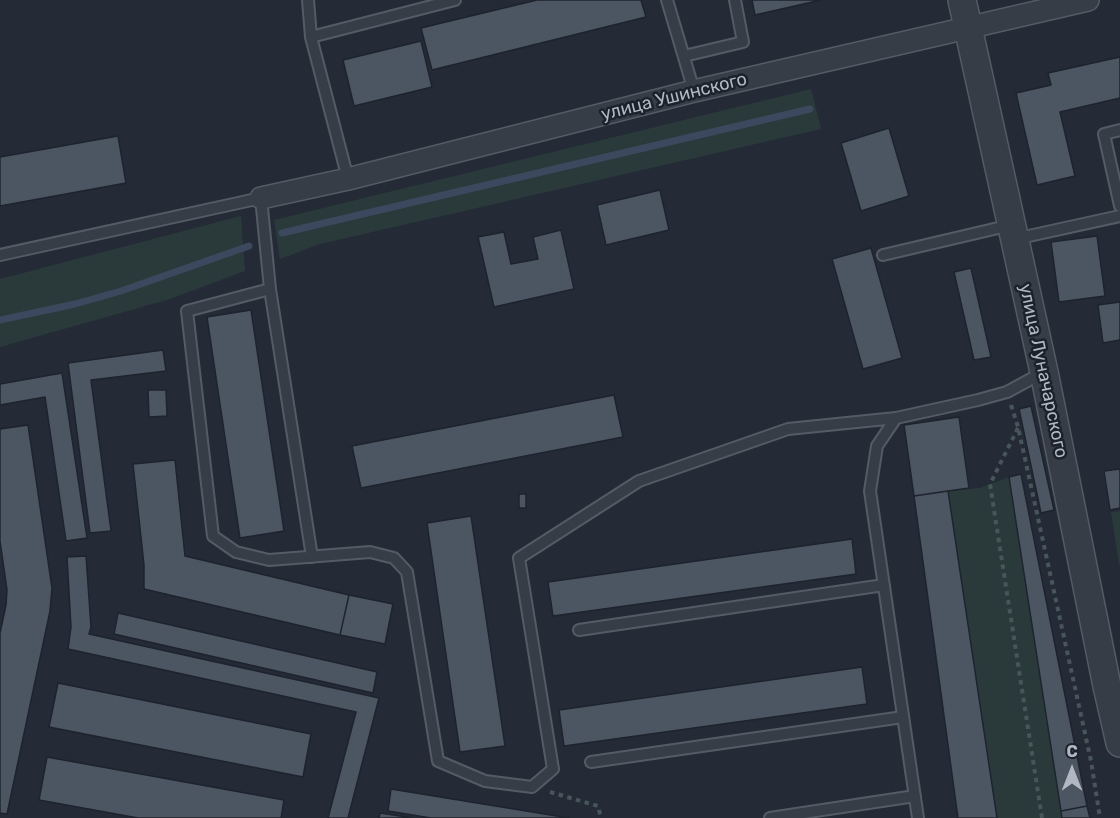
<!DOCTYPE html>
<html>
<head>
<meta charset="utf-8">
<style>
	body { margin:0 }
	#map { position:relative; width:1120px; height:818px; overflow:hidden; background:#242b36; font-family:Rubik,sans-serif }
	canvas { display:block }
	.north { position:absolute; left:1042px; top:740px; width:60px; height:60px; -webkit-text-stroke:4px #1c222c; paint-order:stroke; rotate:0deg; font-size:16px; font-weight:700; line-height:24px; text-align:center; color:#b2b8c3 }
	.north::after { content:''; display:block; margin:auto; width:21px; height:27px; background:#b2b8c3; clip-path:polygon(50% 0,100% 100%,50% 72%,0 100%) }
</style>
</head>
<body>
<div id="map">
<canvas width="1120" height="818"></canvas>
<div class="north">С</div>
</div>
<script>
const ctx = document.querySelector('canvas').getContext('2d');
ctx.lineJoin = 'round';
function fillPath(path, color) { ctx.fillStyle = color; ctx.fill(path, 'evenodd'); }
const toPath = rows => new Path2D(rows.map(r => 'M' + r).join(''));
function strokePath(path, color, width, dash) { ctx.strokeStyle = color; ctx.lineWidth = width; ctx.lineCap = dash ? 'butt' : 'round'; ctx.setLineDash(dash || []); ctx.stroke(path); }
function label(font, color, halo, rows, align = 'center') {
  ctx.font = font + ' Rubik,sans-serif'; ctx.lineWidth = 5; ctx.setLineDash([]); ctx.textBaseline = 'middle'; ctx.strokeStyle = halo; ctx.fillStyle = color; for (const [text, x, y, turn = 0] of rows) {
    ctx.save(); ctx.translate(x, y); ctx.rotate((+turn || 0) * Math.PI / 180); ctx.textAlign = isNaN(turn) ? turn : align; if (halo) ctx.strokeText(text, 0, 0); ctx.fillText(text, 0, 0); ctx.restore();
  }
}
fillPath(toPath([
	[811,89,821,129,320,244,280,259,274,220],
	[241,216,245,271,170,299,0,347,0,279],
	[1009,477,1062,818,997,818,948,491,980,488],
	[1120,511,1120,565,1119,565,1111,512]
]), '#2a3a3b');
strokePath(toPath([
	[282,233,810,109],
	[0,320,75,304,121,291,249,246]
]), '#3b485d', 7);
const building = toPath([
	[537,0,641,0,646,17,432,70,421,28,537,0],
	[752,0,821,0,755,15,752,0],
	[421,41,432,87,354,106,343,60,421,41],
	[1120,57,1120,98,1060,112,1075,176,1037,185,1016,93,1051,85,1048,73,1120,57],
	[889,128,909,196,861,211,841,143,889,128],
	[118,136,126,183,0,206,0,157,118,136],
	[660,190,669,230,606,245,597,205,660,190],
	[561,230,574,289,494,307,478,237,504,232,511,264,538,259,533,237,561,230],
	[1097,236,1105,296,1059,302,1051,242,1097,236],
	[871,248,902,358,863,369,832,259,871,248],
	[971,268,991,357,974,360,954,272,971,268],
	[1120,302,1120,340,1103,343,1098,305,1120,302],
	[251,310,284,531,240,538,207,317,251,310],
	[163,350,166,371,91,380,111,531,90,533,68,363,163,350],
	[62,373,87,538,66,541,45,397,0,405,0,384,62,373],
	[148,390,166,390,167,416,149,417,148,390],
	[614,395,623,437,361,488,352,446,614,395],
	[1031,406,1054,510,1041,513,1019,409,1031,406],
	[959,417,969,488,914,496,904,425,959,417],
	[28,425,52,588,50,611,7,814,0,813,0,633,6,605,7,590,0,541,0,429,28,425],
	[175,460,185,556,349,595,340,635,144,589,144,565,133,464,175,460],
	[1120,469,1120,508,1110,510,1104,471,1120,469],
	[1021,474,1087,806,1061,811,1009,477,1021,474],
	[948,491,997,818,958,818,914,496,948,491],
	[519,494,526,494,526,508,519,508,519,494],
	[471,516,505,746,460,752,427,523,471,516],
	[852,539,856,574,553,616,548,582,852,539],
	[86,556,91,627,89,634,379,698,348,818,328,818,356,712,68,649,71,627,67,557,86,556],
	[349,595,393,604,385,644,340,635,349,595],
	[118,613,377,672,373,693,114,634,118,613],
	[862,667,867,704,564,746,559,710,862,667],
	[58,683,311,734,303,777,49,727,58,683],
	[47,757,284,800,281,818,138,818,39,800,47,757],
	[391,789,569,818,431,818,388,811,391,789],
	[1087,806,1090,818,1062,818,1061,811,1087,806],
	[380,813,413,818,379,818,380,813]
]);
fillPath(building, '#4c5562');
strokePath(building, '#1e242e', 1.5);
const service = toPath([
	[308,0,311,37,348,179],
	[667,0,694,91],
	[311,37,455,0],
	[684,56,743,42,735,0],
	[1120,130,1104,134,1120,206],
	[1015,239,1120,216],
	[0,255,261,198,270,289,187,311,213,536,236,552,269,560,370,552,394,558,407,572,438,761,485,781,532,787,553,769,519,558,639,481,788,429,896,418],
	[883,255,1011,225],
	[270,289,312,557],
	[579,630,884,585],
	[591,762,903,717],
	[770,818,915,796],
	[918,818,870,491,877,446,896,418,978,400,1007,392,1042,373]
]);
const minor = toPath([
	[261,198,348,179,694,91,1088,0]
]);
const tertiary = toPath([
	[962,0,1044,372,1107,686,1120,743]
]);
strokePath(service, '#555b65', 14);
strokePath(minor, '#555b65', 24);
strokePath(tertiary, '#555b65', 30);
strokePath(toPath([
	[1011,405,1018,427,1029,477,1091,761,1100,818],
	[1018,428,990,484,1042,818],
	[550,792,598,806,601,818]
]), '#475659', 4, [4.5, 4.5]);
strokePath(service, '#373d47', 10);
strokePath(minor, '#373d47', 21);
strokePath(tertiary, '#373d47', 27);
label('18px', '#b2b8c3', '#1c222c', [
	["улица Ушинского",674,97,-14],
	["улица Луначарского",1043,371,78]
]);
</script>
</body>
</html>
